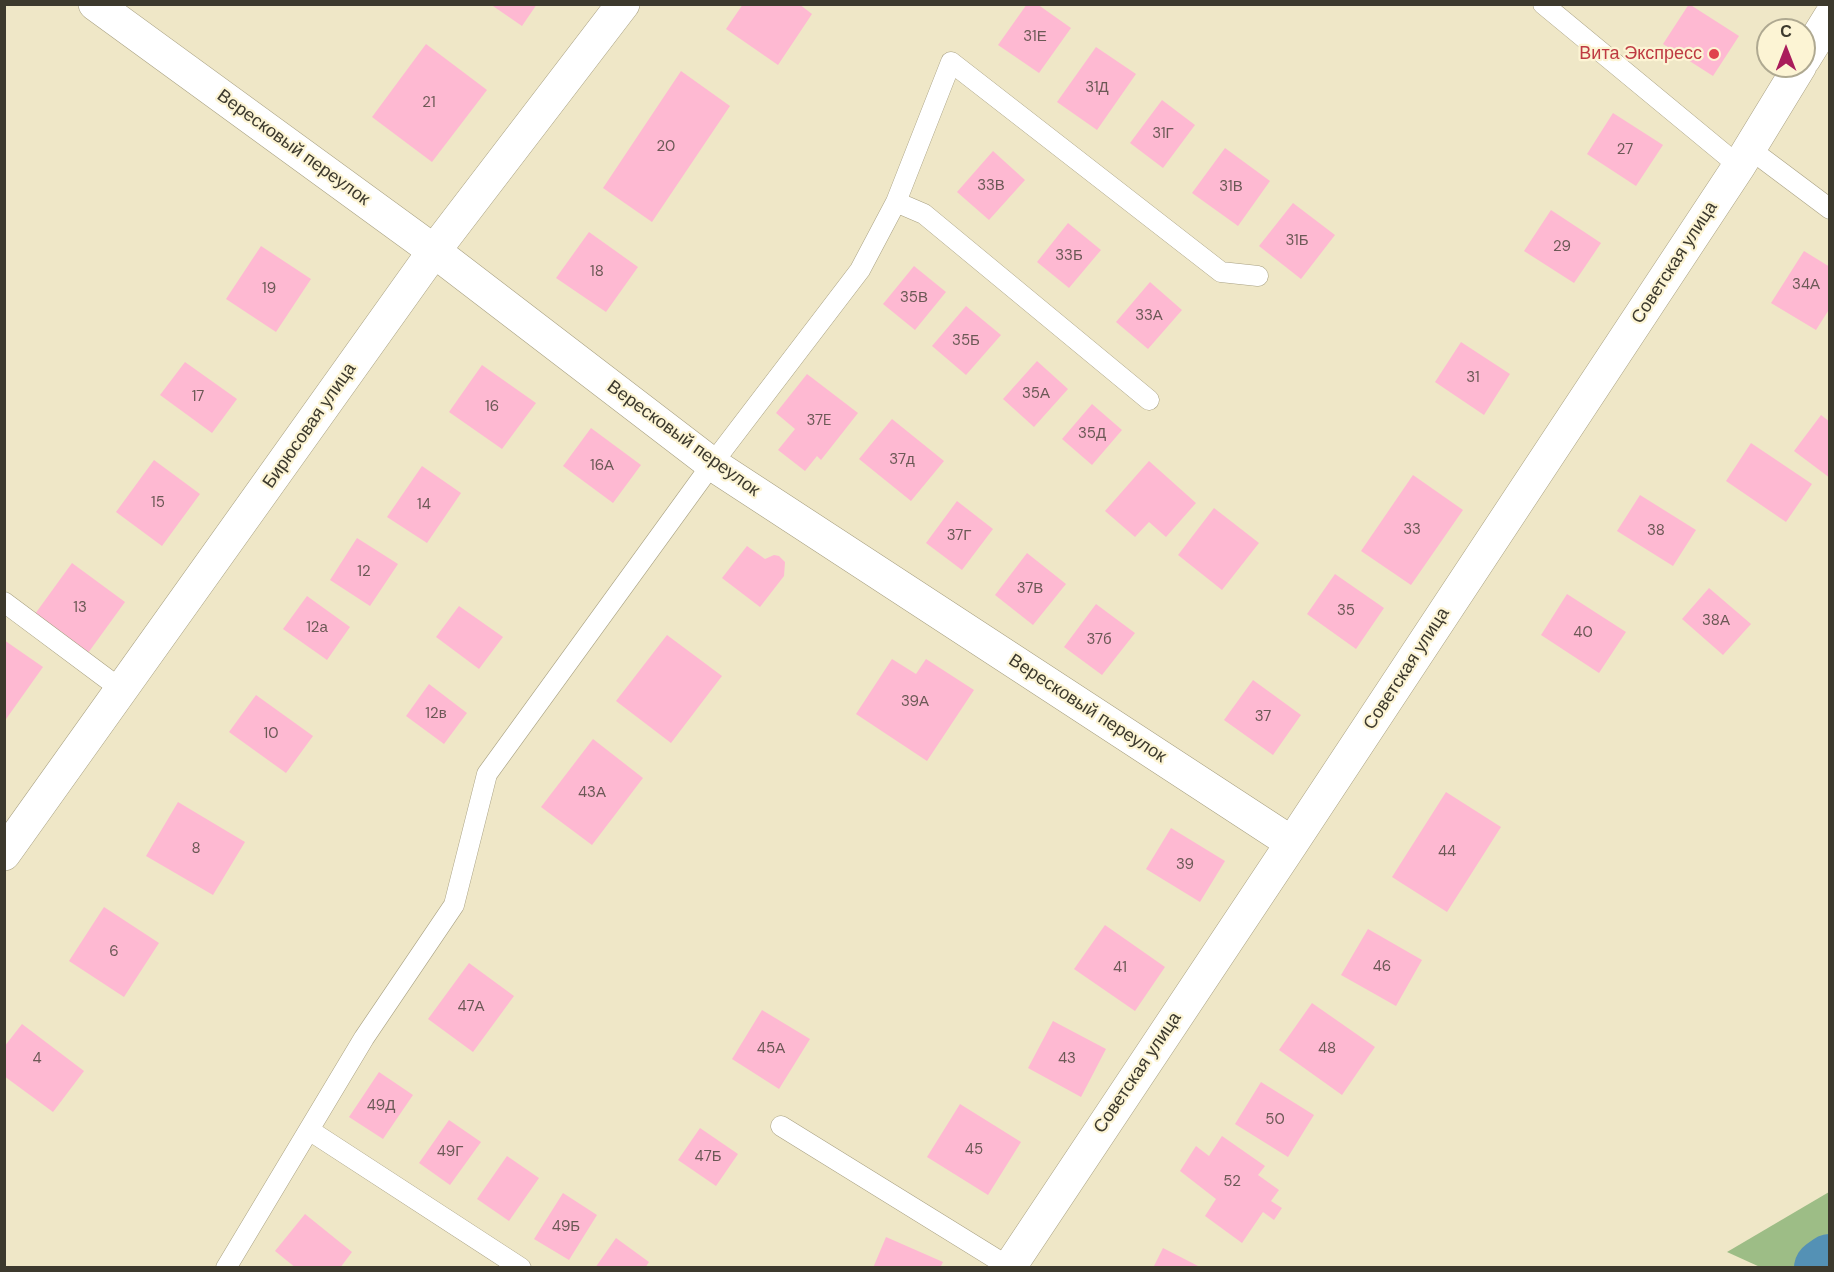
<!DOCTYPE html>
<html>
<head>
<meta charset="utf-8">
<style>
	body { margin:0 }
	#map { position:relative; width:1834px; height:1272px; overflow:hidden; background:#efe7c7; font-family:"DM Sans",sans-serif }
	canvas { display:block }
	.frame { position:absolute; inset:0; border:6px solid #3c392d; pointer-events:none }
	.north { position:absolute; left:1756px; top:18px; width:60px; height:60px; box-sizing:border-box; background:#fcf4d4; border:2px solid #afa991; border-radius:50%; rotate:0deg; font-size:16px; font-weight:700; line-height:24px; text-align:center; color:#3c392d }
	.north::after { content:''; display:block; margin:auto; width:21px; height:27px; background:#a91c5b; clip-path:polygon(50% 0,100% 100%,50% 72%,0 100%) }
</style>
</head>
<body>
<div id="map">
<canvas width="1834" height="1272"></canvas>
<div class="frame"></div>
<div class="north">С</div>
</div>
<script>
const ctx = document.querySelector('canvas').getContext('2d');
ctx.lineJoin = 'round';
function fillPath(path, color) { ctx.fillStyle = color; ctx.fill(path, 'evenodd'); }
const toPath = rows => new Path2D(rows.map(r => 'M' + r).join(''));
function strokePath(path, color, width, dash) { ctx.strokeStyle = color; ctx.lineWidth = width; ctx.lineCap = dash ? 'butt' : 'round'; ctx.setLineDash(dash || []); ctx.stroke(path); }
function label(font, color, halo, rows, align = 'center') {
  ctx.font = font + ' "DM Sans",sans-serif'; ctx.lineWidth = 4.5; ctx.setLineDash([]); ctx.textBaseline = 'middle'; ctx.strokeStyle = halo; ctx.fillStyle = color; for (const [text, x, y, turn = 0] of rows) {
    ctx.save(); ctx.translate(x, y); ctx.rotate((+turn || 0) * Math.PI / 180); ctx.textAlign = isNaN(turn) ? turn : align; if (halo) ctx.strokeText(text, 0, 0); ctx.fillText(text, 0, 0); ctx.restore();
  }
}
fillPath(toPath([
	[1829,1192,1829,1267,1760,1267,1727,1252]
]), '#9dbd86');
strokePath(toPath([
	[1823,1268,1830,1263]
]), '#5491b5', 58);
fillPath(toPath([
	[490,4,537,4,522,26],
	[743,4,799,4,812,14,778,65,726,29],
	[1027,4,1037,4,1071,28,1039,73,998,45],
	[1689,4,1739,36,1713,76,1663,44],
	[426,44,487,90,432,162,372,117],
	[1096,47,1136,74,1097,130,1057,102],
	[681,71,730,106,652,222,603,188],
	[1162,100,1195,125,1163,168,1130,143],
	[1613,113,1663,145,1636,186,1587,154],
	[1225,148,1270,181,1238,226,1192,193],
	[993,151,1025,180,989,220,957,192],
	[1293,203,1335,235,1301,279,1259,246],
	[1551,210,1601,243,1574,283,1524,251],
	[1068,223,1101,250,1069,288,1037,262],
	[589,232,638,267,606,312,556,278],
	[261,246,311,279,276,332,226,299],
	[1804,251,1830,267,1830,308,1816,330,1771,303],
	[914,266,946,292,915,330,883,304],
	[1150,282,1182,310,1148,349,1116,322],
	[966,306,1001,335,966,375,932,346],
	[1461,342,1510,374,1484,415,1435,382],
	[1037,361,1068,389,1034,427,1003,399],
	[185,362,237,399,212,433,160,395],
	[482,365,536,403,502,449,449,412],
	[807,374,858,413,821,460,817,456,805,471,778,450,795,429,776,413],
	[1092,404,1122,430,1092,465,1062,439],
	[1821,415,1830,422,1830,478,1794,451],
	[892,419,944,461,911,501,859,459],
	[591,428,641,465,613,503,563,466],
	[1751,443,1812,484,1786,522,1726,481],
	[154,460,200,494,162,546,116,512],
	[1149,461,1196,503,1166,537,1149,522,1135,537,1105,511],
	[422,466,461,493,427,543,387,517],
	[1413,475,1463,510,1411,585,1361,551],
	[1640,495,1696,530,1673,566,1617,531],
	[957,501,993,529,962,570,926,543],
	[1214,508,1259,543,1222,590,1178,555],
	[357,538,398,564,370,606,330,580],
	[747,546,765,559,774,555,779,556,785,562,784,576,760,607,722,578],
	[1027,553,1066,584,1033,625,995,595],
	[72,563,125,602,88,653,35,614],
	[1335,574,1384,608,1356,649,1307,614],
	[1709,588,1751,624,1723,655,1682,619],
	[1567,594,1626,632,1599,673,1541,635],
	[307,596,350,627,327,660,283,629],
	[1096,604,1135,633,1102,675,1064,647],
	[459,606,503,637,479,669,436,637],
	[667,635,722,676,671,743,616,701],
	[4,640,43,667,4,722],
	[892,659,916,674,926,659,974,690,927,761,856,714],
	[1253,680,1301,715,1273,755,1224,720],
	[429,684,467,713,444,744,406,716],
	[256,695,313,736,286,773,229,732],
	[593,739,643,778,592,845,541,807],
	[1446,792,1501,827,1447,912,1392,877],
	[178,802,245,842,213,895,146,856],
	[1171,828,1225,861,1200,902,1146,869],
	[104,907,159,943,124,997,69,961],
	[1105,925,1165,967,1135,1011,1074,969],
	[1368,929,1422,960,1396,1006,1341,975],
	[469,963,514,996,473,1052,428,1019],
	[1312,1003,1375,1047,1342,1095,1279,1050],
	[762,1010,810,1039,779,1089,732,1059],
	[1053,1021,1106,1049,1081,1097,1028,1068],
	[22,1024,84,1071,53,1112,4,1076,4,1047],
	[379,1072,413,1095,383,1139,349,1117],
	[1261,1082,1314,1115,1288,1157,1235,1124],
	[960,1104,1021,1142,988,1195,927,1157],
	[449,1120,481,1142,450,1185,419,1163],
	[700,1128,738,1154,716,1186,678,1160],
	[1222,1136,1265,1166,1258,1175,1279,1190,1271,1201,1282,1208,1274,1220,1263,1212,1242,1243,1205,1216,1216,1199,1180,1171,1196,1146,1209,1156],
	[507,1156,539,1178,509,1221,477,1199],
	[563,1193,597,1215,569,1260,534,1239],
	[305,1214,352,1252,340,1268,296,1268,275,1251],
	[886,1237,943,1262,940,1268,873,1268],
	[616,1238,649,1262,645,1268,595,1268],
	[1163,1248,1202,1268,1153,1268]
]), '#feb9d2');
const lane = toPath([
	[1543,4,1739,166],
	[1750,149,1830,209],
	[896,202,951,62,1221,272,1258,276],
	[4,602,122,690],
	[781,1126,1009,1267],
	[309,1130,521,1268],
	[226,1268,364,1038,454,905,487,774,712,464,860,270,896,202,924,214,1149,400]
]);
const street = toPath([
	[95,4,434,251,712,464,1292,843],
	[1804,59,1830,17],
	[4,854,434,251,623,4],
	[1009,1268,1292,843,1739,166,1800,66]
]);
strokePath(lane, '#a8a082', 21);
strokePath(street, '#a8a082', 34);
strokePath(lane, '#fff', 20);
strokePath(street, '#fff', 33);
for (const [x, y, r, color] of [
	[1714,54,6,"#e0444e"]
]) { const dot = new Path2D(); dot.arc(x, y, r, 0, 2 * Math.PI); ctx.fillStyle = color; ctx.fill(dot); strokePath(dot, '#fcf4d4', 2); }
label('15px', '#6c5956', null, [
	["31Е",1035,37],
	["31Д",1097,88],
	["21",429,103],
	["31Г",1163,134],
	["20",666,147],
	["27",1625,150],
	["33В",991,186],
	["31В",1231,187],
	["31Б",1297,241],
	["29",1562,247],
	["33Б",1069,256],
	["18",597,272],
	["34А",1806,285],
	["19",269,289],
	["35В",914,298],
	["33А",1149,316],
	["35Б",966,341],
	["31",1473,378],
	["35А",1036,394],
	["17",198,397],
	["16",492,407],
	["37E",819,421],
	["35Д",1092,434],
	["37д",902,460],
	["16А",602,466],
	["15",158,503],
	["14",424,505],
	["33",1412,530],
	["38",1656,531],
	["37Г",959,536],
	["12",364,572],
	["37В",1030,589],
	["13",80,608],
	["35",1346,611],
	["38А",1716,621],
	["12а",317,628],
	["40",1583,633],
	["37б",1099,640],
	["39А",915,702],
	["12в",436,714],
	["37",1263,717],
	["10",271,734],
	["43А",592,793],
	["8",196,849],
	["44",1447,852],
	["39",1185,865],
	["6",114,952],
	["46",1382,967],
	["41",1120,968],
	["47А",471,1007],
	["45А",771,1049],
	["48",1327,1049],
	["4",37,1059],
	["43",1067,1059],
	["49Д",381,1106],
	["50",1275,1120],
	["45",974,1150],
	["49Г",450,1152],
	["47Б",708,1157],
	["52",1232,1182],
	["49Б",566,1227]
]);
label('18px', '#be3a42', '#fcf4d4', [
	["Вита Экспресс",1702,54]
], 'right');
label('18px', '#3c392d', '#fcf4d4', [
	["Вересковый переулок",293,148,36],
	["Советская улица",1675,263,-57],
	["Бирюсовая улица",310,426,-55],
	["Вересковый переулок",683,439,36],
	["Советская улица",1407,669,-57],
	["Вересковый переулок",1087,709,33],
	["Советская улица",1138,1073,-56]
]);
</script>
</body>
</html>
